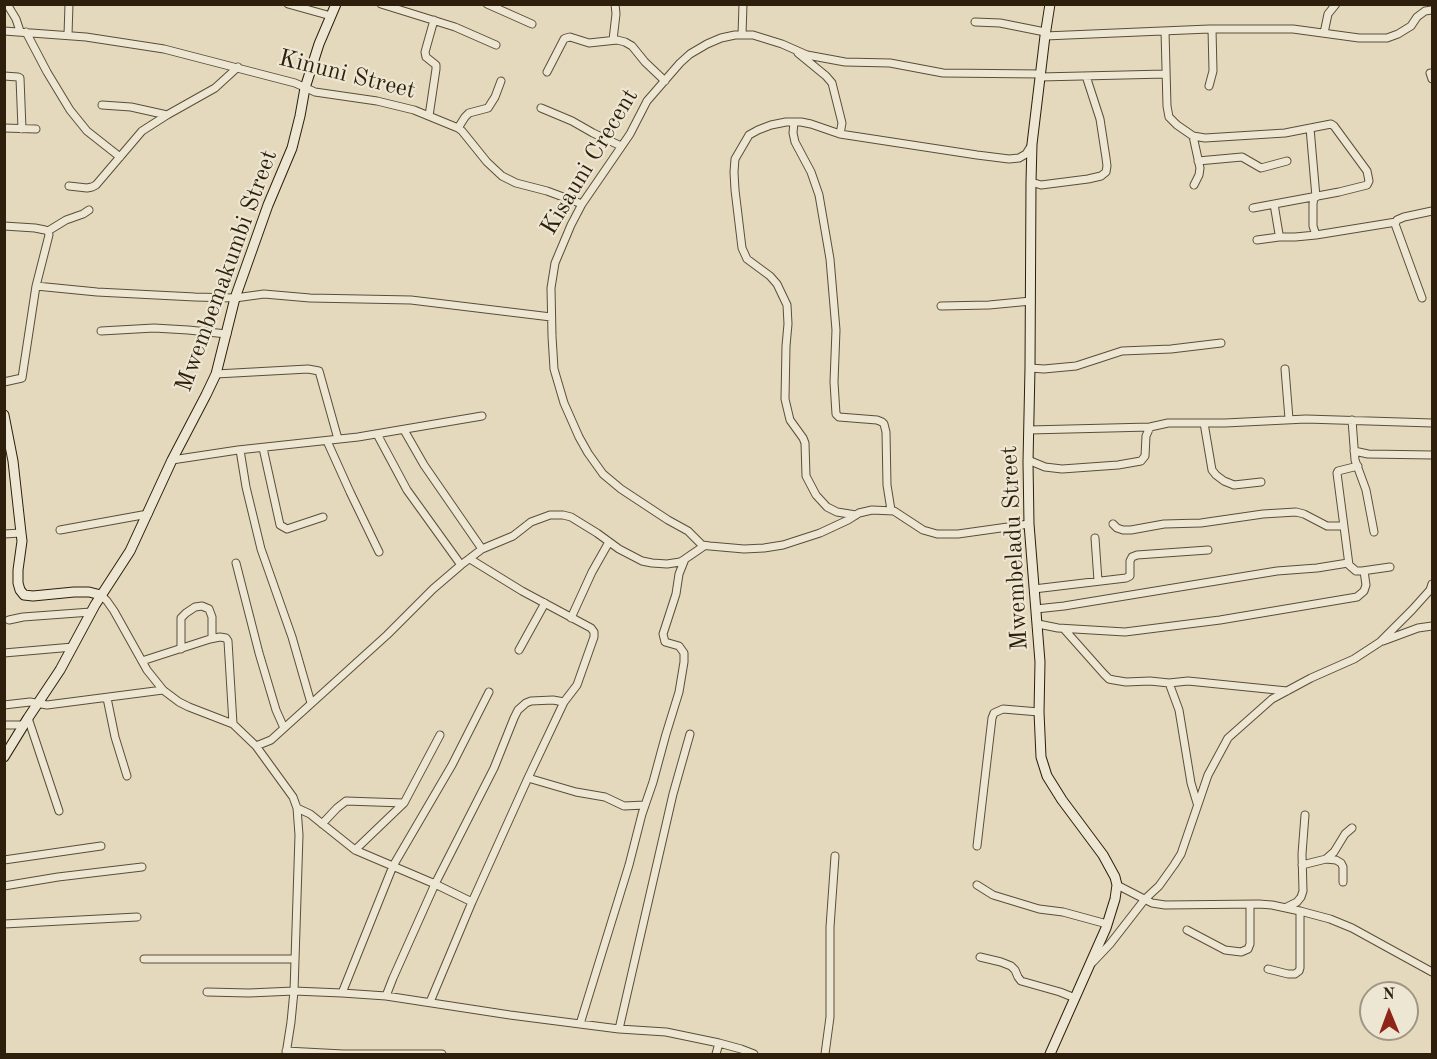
<!DOCTYPE html>
<html>
<head>
<meta charset="utf-8">
<style>
	body { margin:0 }
	#map { position:relative; width:1437px; height:1059px; overflow:hidden; background:#e4d9bc; font-family:"Old Standard TT",serif }
	canvas { display:block }
	.frame { position:absolute; inset:0; border:6px solid #2d1f0b; pointer-events:none }
	.north { position:absolute; left:1359px; top:981px; width:60px; height:60px; box-sizing:border-box; background:#ede6d3; border:2px solid #a09683; border-radius:50%; rotate:359deg; font-size:16px; font-weight:700; line-height:24px; text-align:center; color:#2d1f0b }
	.north::after { content:''; display:block; margin:auto; width:21px; height:27px; background:#8f2418; clip-path:polygon(50% 0,100% 100%,50% 72%,0 100%) }
</style>
</head>
<body>
<div id="map">
<canvas width="1437" height="1059"></canvas>
<div class="frame"></div>
<div class="north">N</div>
</div>
<script>
const ctx = document.querySelector('canvas').getContext('2d');
ctx.lineJoin = 'round';
const toPath = rows => new Path2D(rows.map(r => 'M' + r).join(''));
function strokePath(path, color, width, dash) { ctx.strokeStyle = color; ctx.lineWidth = width; ctx.lineCap = dash ? 'butt' : 'round'; ctx.setLineDash(dash || []); ctx.stroke(path); }
function label(font, color, halo, rows, align = 'center') {
  ctx.font = font + ' "Old Standard TT",serif'; ctx.lineWidth = 4.5; ctx.setLineDash([]); ctx.textBaseline = 'middle'; ctx.strokeStyle = halo; ctx.fillStyle = color; for (const [text, x, y, turn = 0] of rows) {
    ctx.save(); ctx.translate(x, y); ctx.rotate((+turn || 0) * Math.PI / 180); ctx.textAlign = isNaN(turn) ? turn : align; if (halo) ctx.strokeText(text, 0, 0); ctx.fillText(text, 0, 0); ctx.restore();
  }
}
const street = toPath([
	[7,4,16,19,20,31],
	[288,4,331,16],
	[381,4,455,27,496,45],
	[487,4,532,24],
	[975,22,1000,23,1045,32],
	[4,31,86,37,164,49,295,83,315,92,377,101,414,110,458,128,462,131,487,162,502,176,516,183,547,191,582,204],
	[1165,31,1167,106,1169,117,1177,125,1193,136,1205,138,1285,133,1331,124,1334,126,1367,171,1369,181,1367,185,1339,192,1253,208],
	[26,32,47,72,70,110,87,131,120,157],
	[1324,33,1328,14,1336,4],
	[68,35,69,4],
	[742,35,743,4],
	[1045,36,1209,29,1293,29,1359,38,1387,38,1398,34,1411,26,1417,17,1425,11,1432,10],
	[613,40,616,14,615,4],
	[798,53,826,76,832,83,842,123,840,134],
	[547,72,564,39,566,38,570,37,589,43,617,40,625,42,632,46,645,62,665,81],
	[1430,73,1432,79],
	[4,76,18,77,20,78,22,129],
	[1040,77,1166,74],
	[1209,86,1213,71,1212,29],
	[102,105,131,107,167,115],
	[541,108,572,121,593,133,621,146],
	[429,116,436,69,436,65,426,57,425,52,434,20],
	[794,122,793,133,795,142,811,172,819,195,830,259,836,330,834,382,836,414,839,417,877,420,882,422,884,424,886,432,887,485,891,510],
	[4,128,36,129],
	[458,128,465,117,469,113,488,108,495,97,501,81],
	[1310,128,1316,197],
	[1193,136,1200,168,1199,175,1194,185],
	[1198,161,1242,157,1261,168,1287,161],
	[1031,182,1041,185,1088,179,1101,176,1106,172,1107,166,1106,158,1100,119,1086,76],
	[69,186,87,188,92,187,96,185,142,131,167,115,215,88,238,67],
	[1314,197,1313,204,1313,226,1316,235],
	[4,226,35,228,45,230,48,231,49,235,36,286,22,378,4,382],
	[48,231,66,220,83,214,89,210],
	[1279,237,1295,237,1316,235,1396,222],
	[1257,240,1279,237,1279,234,1274,204],
	[36,286,97,292,195,297,235,298,264,294,310,298,411,300,551,317],
	[1422,298,1395,224,1397,220,1404,217,1432,211],
	[941,306,989,305,1031,301],
	[101,331,154,328,188,330,227,334],
	[1030,368,1044,369,1076,366,1122,351,1171,349,1221,343],
	[1285,369,1289,419],
	[216,374,308,369,319,371,338,439],
	[1352,420,1355,460,1366,490,1374,532],
	[1204,423,1212,470,1216,475,1224,481,1234,485,1261,482],
	[404,430,424,465,482,549],
	[1029,430,1150,427],
	[377,434,407,490,461,565],
	[327,441,350,492,379,552],
	[263,448,280,525,287,529,323,517],
	[240,450,246,487,261,549,292,637,311,703],
	[1354,451,1368,454,1432,455],
	[172,460,238,450,358,437,482,416],
	[1028,460,1045,467,1062,469,1118,465,1141,461,1145,456,1146,436,1150,427,1168,423,1225,423,1306,419,1432,423],
	[1358,466,1338,471,1337,473,1349,565,1356,571,1362,571,1390,567],
	[856,515,837,512,827,507,816,495,806,476,805,443,803,438,790,420,785,399,786,346,788,324,787,305,777,284,770,276,747,259,742,248,735,190,734,172,735,159,749,135,758,130,771,125,786,122,801,122,811,124,840,134,977,155,1009,159,1019,158,1026,154,1031,146],
	[1029,524,958,534,937,534,923,530,894,511,872,510,859,513,848,520,820,533,783,545,764,548,744,549,710,546,702,545,688,531,668,520,621,489,603,474,588,453,579,437,564,403,554,369,552,336,551,288,555,263,571,225,582,204,630,134,647,101,680,63,690,54,707,44,721,38,735,35,753,35,782,44,807,55,845,62,890,63,943,73,1041,74],
	[1113,524,1117,528,1123,530,1131,530,1164,524,1201,523,1263,514,1296,512,1304,514,1327,526,1343,526],
	[60,530,148,514],
	[4,534,21,533],
	[1095,538,1098,581],
	[236,563,259,653,276,710,284,728],
	[1034,589,1126,578,1130,576,1130,561,1132,557,1137,555,1208,550],
	[101,595,107,601,114,611,147,670,163,690,179,702,189,707,233,724,256,746,293,797,297,808,299,835,294,991,291,1022,286,1054],
	[1036,609,1064,606,1277,571,1317,568,1348,563],
	[571,618,592,572,609,542],
	[9,620,23,617,91,612],
	[1038,624,1058,628,1125,632,1220,620,1357,597,1364,591,1366,585,1364,571],
	[1064,629,1104,674,1109,679,1114,680,1126,682,1150,681,1169,683,1188,681,1287,691],
	[1383,641,1418,628,1432,626],
	[181,649,181,618,186,613,195,607,202,606,209,609,212,617,212,638],
	[519,650,545,603],
	[4,653,73,647],
	[142,661,210,639,220,637,226,638,228,641,233,724],
	[1169,683,1179,710,1191,783,1197,803],
	[107,698,115,737,127,776],
	[4,705,30,702,47,705,163,690],
	[28,718,59,811],
	[4,725,24,725],
	[256,746,271,740,387,635,433,589,461,565,482,549,513,536,531,522,550,515,563,515,571,517,597,533,619,549,642,561,652,563,667,564,680,562,685,559],
	[528,778,576,792,605,797,624,806,645,805],
	[297,808,310,814,355,850,435,884,472,902],
	[322,824,337,808,346,801,404,803],
	[977,846,992,718,994,713,1003,709,1039,712],
	[355,850,404,803,440,735],
	[1326,859,1334,852,1345,834,1352,828],
	[4,860,101,846],
	[1302,865,1326,859,1336,860,1341,863,1343,867,1343,882],
	[977,885,993,895,1039,909,1063,912,1107,924],
	[1117,885,1152,903,1165,905,1259,904,1272,905,1300,911,1330,919,1352,928,1432,972],
	[4,886,58,877,142,867],
	[1287,907,1297,902,1301,897,1303,891,1302,854,1305,815],
	[4,924,137,917],
	[1187,930,1225,950,1241,952,1248,949,1250,944,1250,905],
	[980,957,1001,962,1011,966,1015,970,1018,977,1021,981,1060,992,1075,998],
	[144,959,295,959],
	[1093,962,1110,944,1145,899,1159,886,1174,865,1181,854,1208,775,1228,738,1272,699,1311,678,1354,659,1380,642,1412,610,1430,590,1432,584],
	[1268,969,1288,974,1295,974,1299,971,1300,968,1300,911],
	[207,992,249,993,294,991,342,993,386,996,510,1015,619,1029,666,1032,719,1043,741,1049,754,1054],
	[342,993,393,866,452,765,489,692],
	[386,996,393,978,435,884,494,768,514,718,518,710,526,703,531,701,553,700,564,702],
	[430,1002,472,902,528,778,564,702,577,685,594,637,594,632,591,628,522,591,470,559],
	[580,1024,629,865,642,814,653,782,666,734,679,692,684,662,684,653,679,646,665,642,663,634,676,594,679,574,685,559,704,546],
	[619,1029,673,794,690,734],
	[286,1051,343,1054,442,1054],
	[716,1054,719,1043],
	[825,1054,830,1017,830,927,835,856]
]);
const secondary = toPath([
	[1050,4,1045,36,1032,144,1031,182,1030,368,1028,462,1029,524,1040,662,1039,712,1041,757,1047,776,1062,800,1103,855,1115,877,1117,885,1115,899,1106,928,1050,1054],
	[4,415,13,461,21,533,22,541,18,570,18,583,20,590,24,595,33,596,74,592,89,592,101,595],
	[4,757,28,718,60,670,95,605,130,551,172,460,206,395,216,374,235,298,268,205,292,148,300,116,305,88,319,44,336,4]
]);
strokePath(street, '#5b4e37', 9);
strokePath(secondary, '#2d1f0b', 11);
strokePath(street, '#ede6d3', 7);
strokePath(secondary, '#ede6d3', 9);
label('24px', '#2d1f0b', '#ede6d3', [
	["Kinuni Street",347,75,14],
	["Kisauni Crecent",590,162,-59],
	["Mwembemakumbi Street",227,271,-70],
	["Mwembeladu Street",1015,548,-93]
]);
</script>
</body>
</html>
